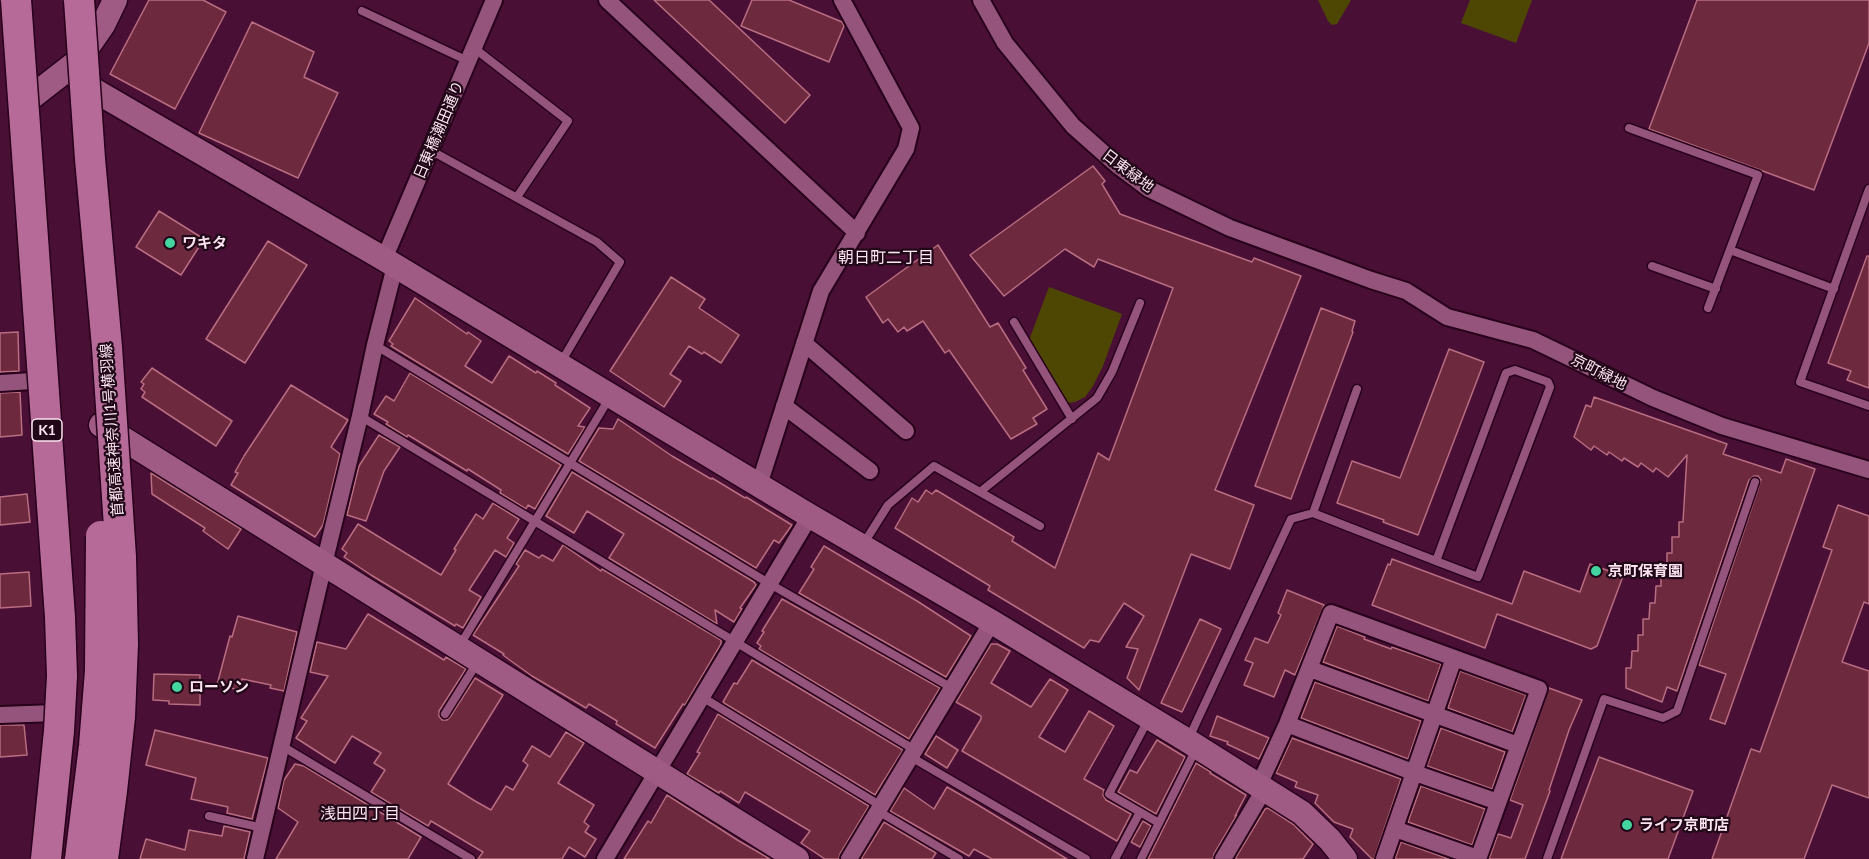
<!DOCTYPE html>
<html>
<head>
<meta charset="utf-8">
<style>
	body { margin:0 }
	canvas { display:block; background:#490f35 }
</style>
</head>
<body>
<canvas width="1869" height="859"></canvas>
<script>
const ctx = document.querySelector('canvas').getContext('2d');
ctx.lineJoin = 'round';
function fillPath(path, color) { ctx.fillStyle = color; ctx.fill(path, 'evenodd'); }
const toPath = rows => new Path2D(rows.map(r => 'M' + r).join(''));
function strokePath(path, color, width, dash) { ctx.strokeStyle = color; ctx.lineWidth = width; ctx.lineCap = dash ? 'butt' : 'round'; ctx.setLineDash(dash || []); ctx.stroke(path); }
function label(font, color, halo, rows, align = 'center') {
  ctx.font = font + ' Lato,"Noto Sans JP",sans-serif'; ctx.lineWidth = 4.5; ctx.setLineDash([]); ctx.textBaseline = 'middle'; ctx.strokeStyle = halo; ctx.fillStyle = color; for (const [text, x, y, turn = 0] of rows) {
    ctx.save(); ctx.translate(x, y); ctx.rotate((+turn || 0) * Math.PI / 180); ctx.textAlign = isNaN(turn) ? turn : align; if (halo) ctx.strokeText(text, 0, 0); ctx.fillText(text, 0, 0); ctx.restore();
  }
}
fillPath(toPath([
	[1318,0,1351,0,1337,24,1332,25,1328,21],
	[1470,0,1532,0,1516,43,1461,23],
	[1049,287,1122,314,1103,366,1093,386,1085,397,1075,402,1067,403,1029,340]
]), '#4d4703');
const building = toPath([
	[149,0,203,0,226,12,175,109,110,74,149,0],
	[654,0,709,0,810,95,785,123,654,0],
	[752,0,789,0,842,22,844,26,829,62,741,26,752,0],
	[1697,0,1869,0,1869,43,1814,190,1649,129,1697,0],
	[252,22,314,52,304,77,338,93,298,178,199,133,252,22],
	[1093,166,1105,181,1102,184,1120,214,1252,262,1254,258,1301,276,1215,490,1254,505,1230,569,1191,554,1139,690,1127,678,1138,649,1126,647,1144,616,1124,603,1099,642,1090,640,1084,648,988,590,990,586,895,528,912,498,918,502,926,490,932,494,936,490,1014,537,1012,541,1055,568,1098,453,1109,460,1173,288,1098,259,1094,267,1065,249,1004,296,970,255,1093,166],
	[159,211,204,239,181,275,136,247,159,211],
	[268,241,307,265,245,363,206,339,268,241],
	[938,245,990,327,998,323,1026,368,1023,370,1047,409,1033,418,1037,424,1011,439,949,350,945,353,923,321,907,331,904,327,898,332,888,319,883,323,866,297,938,245],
	[1867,256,1869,256,1869,388,1847,380,1851,371,1828,363,1867,256],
	[671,277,705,299,699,308,739,335,721,363,704,352,702,354,689,346,670,374,681,381,664,407,610,371,671,277],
	[415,298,467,334,468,332,481,341,465,366,492,383,509,356,536,373,537,371,556,383,555,385,590,408,578,426,585,427,568,454,391,346,393,344,389,341,415,298],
	[1321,308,1355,321,1352,331,1353,332,1291,499,1255,486,1321,308],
	[18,332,19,371,0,372,0,333,18,332],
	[1449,349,1484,362,1418,535,1383,522,1384,520,1337,503,1352,461,1400,478,1449,349],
	[152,368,232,421,216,446,142,397,145,392,141,389,144,384,141,382,152,368],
	[410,373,561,465,535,509,528,505,526,509,500,493,501,490,468,469,467,471,408,435,407,437,386,424,388,422,374,414,386,396,394,401,410,373],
	[291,385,348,420,331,447,340,454,323,525,315,537,231,485,238,473,235,472,244,456,291,385],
	[20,392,22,435,0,437,0,393,20,392],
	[1594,397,1727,444,1723,454,1781,473,1786,459,1815,469,1725,724,1710,719,1726,674,1699,665,1761,480,1758,476,1754,476,1749,480,1677,691,1667,687,1662,702,1626,688,1626,668,1631,668,1632,651,1638,651,1638,635,1643,635,1643,619,1649,619,1650,603,1655,603,1656,586,1661,586,1661,570,1667,571,1667,553,1672,553,1672,537,1679,537,1679,522,1683,522,1687,455,1668,477,1656,468,1653,472,1641,463,1638,467,1624,458,1622,461,1609,452,1607,455,1594,446,1591,450,1574,437,1586,405,1591,407,1594,397],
	[618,419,672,456,711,479,712,478,745,498,746,497,792,525,779,543,774,540,756,568,579,461,599,428,613,429,618,419],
	[379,435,400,447,384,471,366,521,347,515,359,466,379,435],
	[572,472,754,582,756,585,740,608,742,609,734,622,715,610,717,624,609,558,624,534,587,511,574,533,546,516,572,472],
	[151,473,241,529,228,549,203,531,205,528,152,494,151,473],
	[27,494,30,522,0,525,0,497,27,494],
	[493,503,519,519,507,538,514,543,506,557,495,550,469,590,481,597,463,628,456,624,455,626,371,575,344,557,347,553,342,549,358,524,441,575,456,550,454,549,476,514,483,519,493,503],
	[1838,505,1869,516,1869,604,1864,602,1842,662,1869,671,1869,798,1832,785,1804,859,1712,859,1751,749,1760,752,1832,550,1823,547,1838,505],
	[563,545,601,571,602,569,721,640,721,644,685,705,683,704,655,748,616,724,617,721,589,704,586,708,532,676,511,661,503,655,504,654,473,635,519,566,516,564,525,550,539,558,542,555,553,561,563,545],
	[824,546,917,601,971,636,946,677,799,593,814,569,811,567,824,546],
	[1392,559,1512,604,1524,571,1580,592,1590,564,1623,576,1597,646,1591,649,1497,614,1485,648,1372,605,1388,564,1390,565,1392,559],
	[29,572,31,606,0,608,0,574,29,572],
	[1287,590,1324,605,1295,675,1285,670,1274,697,1244,685,1253,663,1245,660,1255,638,1268,643,1281,615,1278,613,1287,590],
	[782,599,940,688,909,739,759,649,761,646,757,643,764,632,762,631,782,599],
	[368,614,444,660,446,657,466,669,439,711,439,716,442,720,447,720,450,717,475,678,503,695,448,784,475,801,491,810,506,786,513,790,528,765,523,761,532,746,550,757,566,732,584,743,558,783,594,805,584,822,589,826,585,832,596,839,585,857,569,847,562,859,478,859,483,852,431,821,428,826,371,792,385,770,374,763,381,753,352,736,335,763,296,738,307,721,301,718,328,676,310,672,317,642,346,649,368,614],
	[238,616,297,632,284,691,270,688,271,685,242,679,239,690,217,685,230,636,232,637,238,616],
	[1200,619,1221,629,1182,712,1161,703,1200,619],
	[1337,626,1365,637,1364,639,1391,649,1392,647,1441,664,1428,701,1323,662,1337,626],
	[991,644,997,644,1010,651,991,683,1031,707,1050,679,1068,690,1039,737,1065,752,1089,711,1114,726,1084,779,1104,790,1103,795,1106,800,1131,814,1117,841,962,751,981,719,981,716,956,702,991,644],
	[752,660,903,750,875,795,724,703,723,702,734,683,737,684,752,660],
	[1460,671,1526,695,1512,732,1448,708,1460,671],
	[154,674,200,675,200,705,169,704,169,701,153,700,154,674],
	[1315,682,1421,721,1408,759,1301,718,1315,682],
	[1549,688,1582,700,1569,730,1549,790,1550,791,1525,859,1489,859,1498,834,1511,838,1523,805,1510,800,1549,688],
	[718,714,869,806,840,854,839,859,825,859,801,843,810,831,745,792,739,803,720,791,719,793,687,774,700,753,697,752,718,714],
	[1217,716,1269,738,1259,759,1227,744,1228,742,1210,736,1217,716],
	[0,725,24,725,27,755,0,757,0,725],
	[1441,728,1505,752,1492,789,1427,766,1441,728],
	[155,730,268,758,252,819,227,813,228,807,191,799,196,778,146,765,155,730],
	[936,736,958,750,947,768,925,754,936,736],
	[1292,738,1401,779,1374,859,1372,859,1350,837,1353,829,1334,822,1315,803,1318,795,1295,787,1297,782,1276,773,1292,738],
	[1157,740,1185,757,1156,814,1118,792,1130,770,1137,773,1157,740],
	[1599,757,1693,791,1668,859,1561,859,1599,757],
	[1196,763,1211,772,1210,773,1246,795,1235,816,1237,815,1214,854,1213,859,1148,859,1196,763],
	[295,764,304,766,421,837,408,859,276,859,298,822,278,808,284,780,295,764],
	[1421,786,1485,809,1472,845,1408,822,1421,786],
	[947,787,973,802,1067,859,992,859,974,849,969,856,890,811,904,788,934,809,947,787],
	[667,795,739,841,770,859,624,859,648,821,651,823,667,795],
	[1268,808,1293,824,1313,844,1303,859,1235,859,1265,809,1268,808],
	[1143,821,1151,826,1140,847,1131,842,1143,821],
	[884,822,936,853,932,859,861,859,884,822],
	[224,826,250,832,244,859,140,859,146,839,185,850,189,830,222,836,224,826],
	[1401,842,1449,859,1395,859,1401,842]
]);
fillPath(building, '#6d293e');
strokePath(building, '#b96d80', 1.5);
const lane = toPath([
	[362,11,468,61],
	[474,48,568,121,517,197],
	[1629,128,1758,175,1708,308],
	[430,150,597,242,620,262,560,364],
	[1869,189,1800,382,1869,406],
	[1730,250,1834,289],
	[1652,266,1716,289],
	[1014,322,1072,419],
	[375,345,770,584,952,688],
	[360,416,915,750],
	[980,492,1097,398,1112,372,1140,303],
	[1313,513,1357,389],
	[864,543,888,505,934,466,1040,526],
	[460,645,610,397],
	[702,697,881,806],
	[445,714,477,663],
	[1149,718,1109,794,1159,823],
	[1188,740,1291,519,1313,513,1436,561,1478,577,1550,387,1548,382,1515,370,1506,373,1436,561],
	[282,746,471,859],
	[911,757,1086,859],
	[878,811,959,859],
	[209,816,263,828],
	[1115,859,1140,812],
	[1141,859,1196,749],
	[1547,859,1604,699,1663,718,1677,711,1755,482]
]);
const street = toPath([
	[607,0,857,233],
	[981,0,1005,43,1073,126,1117,165,1149,189,1230,228,1371,280,1406,291,1447,317,1533,340,1653,398,1722,426,1869,470],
	[384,259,494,0],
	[804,343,906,431],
	[0,383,49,380],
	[784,406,870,471],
	[759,485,821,291,906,149,911,128,842,0],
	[1310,669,1518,745],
	[0,715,55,713],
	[1287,724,1415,773,1498,802],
	[1259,785,1287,724,1331,613,1539,689,1478,859],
	[1395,829,1478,858],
	[255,859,324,564,360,416,375,345,395,266],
	[605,859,810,516],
	[849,859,992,622],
	[1223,859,1265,788],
	[1384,859,1454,658]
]);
const secondary = toPath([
	[80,82,384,259,810,516,992,622,1188,741,1302,813,1330,840,1345,859],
	[33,96,78,61,103,25,115,0],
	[101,425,797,859]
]);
strokePath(lane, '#28001b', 11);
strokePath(street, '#28001b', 20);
strokePath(secondary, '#28001b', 27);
strokePath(lane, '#95547b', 8);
strokePath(street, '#95547b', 16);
strokePath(secondary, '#9f5b84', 24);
const highwayBridge = toPath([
	[16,0,60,617,62,676,59,731,46,859],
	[79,0,90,159,107,347,121,557,123,644,120,717,112,791,103,859],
	[80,859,94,746,100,671,101,536]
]);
strokePath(highwayBridge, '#28001b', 33, []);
strokePath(highwayBridge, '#b66a98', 30);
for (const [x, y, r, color] of [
	[170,243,6,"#44d49f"],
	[1596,571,6,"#44d49f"],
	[177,687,6,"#44d49f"],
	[1627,825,6,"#44d49f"]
]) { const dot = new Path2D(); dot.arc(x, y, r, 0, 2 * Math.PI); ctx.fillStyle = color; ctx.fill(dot); strokePath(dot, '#210818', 2); }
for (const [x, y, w] of [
	[47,430,30]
]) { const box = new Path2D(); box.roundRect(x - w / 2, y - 11, w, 22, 4.5); ctx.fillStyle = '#210818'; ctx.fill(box); strokePath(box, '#fbe4f0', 1.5); }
label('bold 14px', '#fbe4f0', null, [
	["K1",47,430]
]);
label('15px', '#fbe4f0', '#210818', [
	["日東橋潮田通り",439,130,-67],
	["日東緑地",1128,171,37],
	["京町緑地",1599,372,27],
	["首都高速神奈川1号横羽線",112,430,-94]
]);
label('bold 15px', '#fbe4f0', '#210818', [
	["ワキタ",182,243],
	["京町保育園",1608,571],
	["ローソン",189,687],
	["ライフ京町店",1639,825]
], 'left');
label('16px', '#fbe4f0', '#210818', [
	["朝日町二丁目",886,258],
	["浅田四丁目",360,814]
]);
</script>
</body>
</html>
